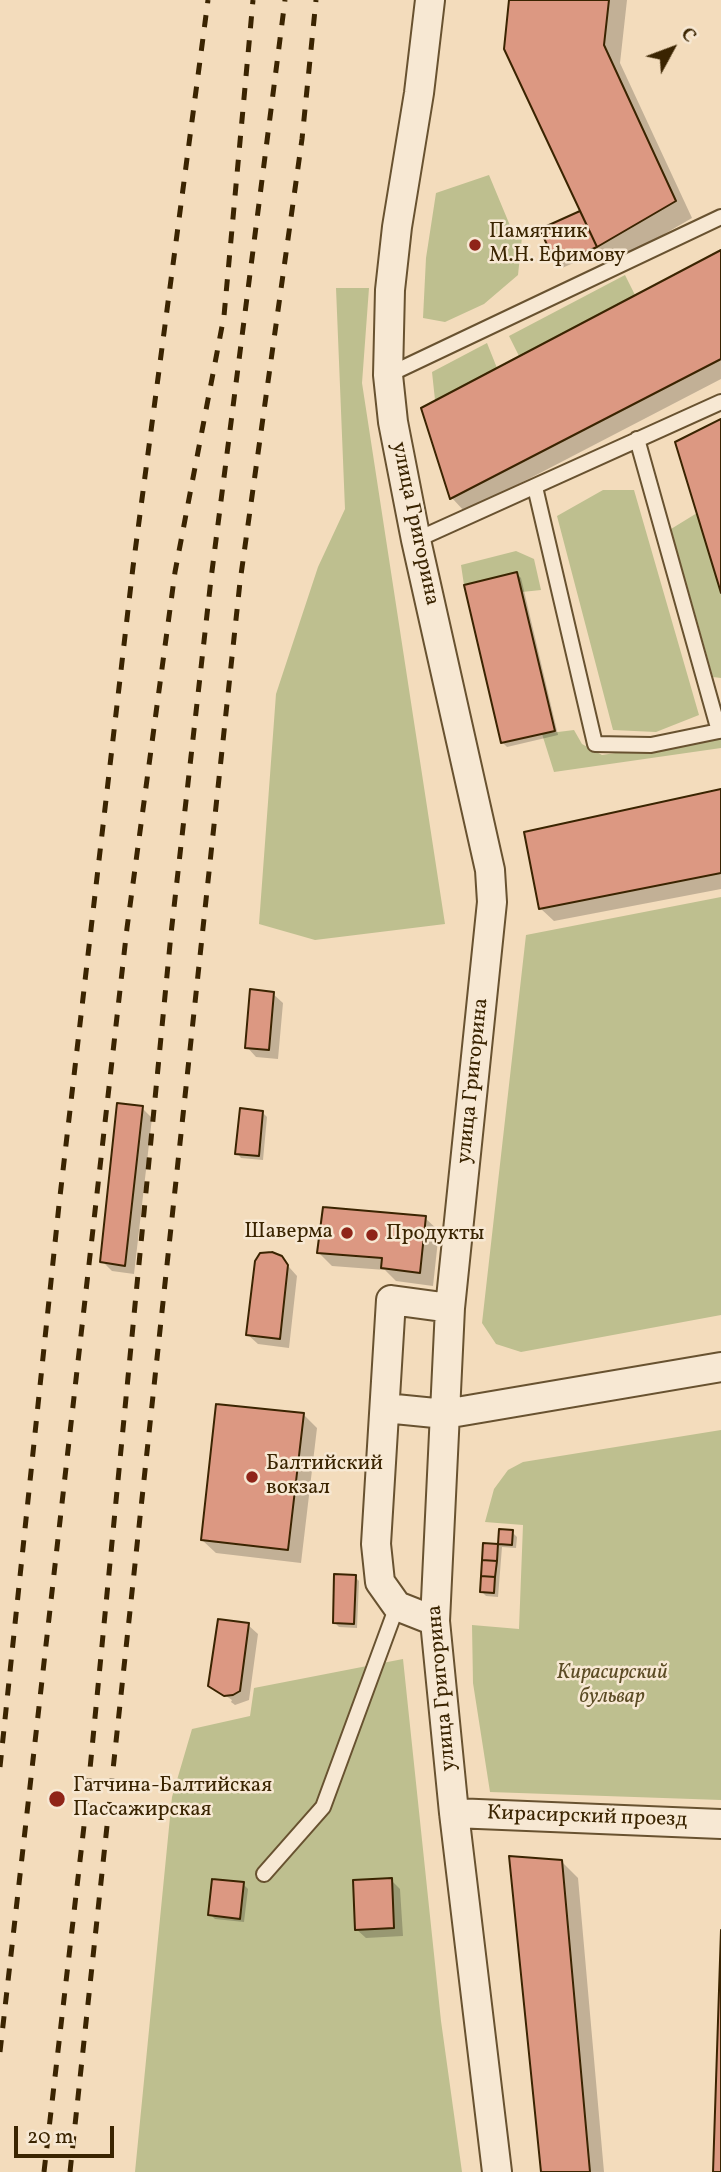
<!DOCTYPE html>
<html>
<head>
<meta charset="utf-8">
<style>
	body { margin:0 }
	#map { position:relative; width:721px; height:2172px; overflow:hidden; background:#f3dcbc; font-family:Vollkorn,serif }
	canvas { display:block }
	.north { position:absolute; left:637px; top:14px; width:70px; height:70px; -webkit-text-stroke:5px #f7e8d3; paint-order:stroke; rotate:49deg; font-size:19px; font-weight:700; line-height:28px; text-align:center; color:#3a2401 }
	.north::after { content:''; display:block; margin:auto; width:24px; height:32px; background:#3a2401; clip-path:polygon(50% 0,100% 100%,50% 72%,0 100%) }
	.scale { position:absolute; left:14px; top:2126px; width:100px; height:32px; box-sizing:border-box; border:4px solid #3a2401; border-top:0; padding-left:9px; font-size:21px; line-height:24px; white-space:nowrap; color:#3a2401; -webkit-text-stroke:5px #f7e8d3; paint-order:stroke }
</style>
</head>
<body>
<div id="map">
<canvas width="721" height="2172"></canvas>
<div class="north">С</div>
<div class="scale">20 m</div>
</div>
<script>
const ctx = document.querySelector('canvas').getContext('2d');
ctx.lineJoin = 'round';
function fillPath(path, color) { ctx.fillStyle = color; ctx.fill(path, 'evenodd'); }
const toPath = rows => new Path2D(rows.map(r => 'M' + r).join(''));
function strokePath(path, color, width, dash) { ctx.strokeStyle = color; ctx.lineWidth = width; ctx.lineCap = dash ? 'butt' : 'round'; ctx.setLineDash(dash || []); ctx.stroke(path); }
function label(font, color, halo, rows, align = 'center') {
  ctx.font = font + ' Vollkorn,serif'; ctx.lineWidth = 5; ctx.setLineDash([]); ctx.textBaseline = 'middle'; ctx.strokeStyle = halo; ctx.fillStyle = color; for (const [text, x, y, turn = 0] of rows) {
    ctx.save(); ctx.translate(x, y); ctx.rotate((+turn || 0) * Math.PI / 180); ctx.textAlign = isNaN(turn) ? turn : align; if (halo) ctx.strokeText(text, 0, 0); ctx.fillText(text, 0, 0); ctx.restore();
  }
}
fillPath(toPath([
	[489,175,516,240,522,237,518,275,484,304,445,322,423,318,426,258,436,193],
	[625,275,635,295,519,356,509,336],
	[336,288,369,288,362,383,445,924,315,940,259,924,276,694,318,567,345,509],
	[487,343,497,368,435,400,432,372],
	[603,490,634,490,699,715,656,732,613,730,557,516],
	[697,513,721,593,721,678,713,677,671,529],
	[516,551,534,559,541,590,522,592,517,572,464,585,461,565],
	[574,730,582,744,602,755,721,737,721,748,554,772,542,734],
	[721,897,721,1315,521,1352,496,1344,482,1323,526,935],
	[721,1430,721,1800,490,1792,473,1683,472,1625,519,1629,523,1525,485,1522,494,1489,508,1470,523,1462],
	[403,1659,441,2021,462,2172,135,2172,172,1797,192,1729,250,1716,254,1688]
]), '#bebf8f');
fillPath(toPath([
	[511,0,627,0,620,63,692,218,616,262,603,250,562,268,558,264,580,213,585,218],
	[721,252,721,379,465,512,452,498,423,409],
	[517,574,521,578,558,735,507,747,503,743],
	[721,790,721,889,554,921,540,908],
	[273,994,283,1003,278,1059,256,1057,247,1047],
	[142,1108,152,1118,134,1274,112,1271,102,1261],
	[263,1113,267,1117,263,1160,241,1158,237,1153],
	[425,1218,439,1231,433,1286,396,1281,385,1270,332,1266,319,1253],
	[281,1258,297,1276,289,1348,258,1344,248,1335],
	[303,1414,317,1428,301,1563,216,1553,202,1540],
	[500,1531,512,1532,517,1537,516,1548,502,1547,498,1597,486,1596,482,1592,484,1545,500,1545],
	[355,1577,359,1581,357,1628,339,1627,334,1622],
	[248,1625,258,1634,249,1700,235,1705,231,1702,232,1700,210,1685],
	[561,1861,578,1878,604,2172,543,2172],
	[391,1880,400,1889,403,1936,366,1938,356,1929],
	[243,1884,248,1889,244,1922,215,1919,210,1914]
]), '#0003');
const building = toPath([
	[509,0,609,0,604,45,676,201,597,247,504,49,509,0],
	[580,211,597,247,556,265,540,229,580,211],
	[721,250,721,359,450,499,421,408,721,250],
	[721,419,721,593,675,442,721,419],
	[517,572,555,731,501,743,464,585,517,572],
	[721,789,721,873,539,909,524,832,721,789],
	[250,989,274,992,269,1050,245,1048,250,989],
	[117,1103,143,1106,125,1266,100,1262,117,1103],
	[240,1108,263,1111,259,1156,235,1154,240,1108],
	[323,1207,426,1216,420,1273,381,1268,382,1258,317,1253,323,1207],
	[272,1252,282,1256,288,1265,280,1339,246,1335,255,1261,260,1253,272,1252],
	[216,1404,304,1413,288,1550,201,1540,216,1404],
	[499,1529,513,1530,512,1545,498,1544,499,1529],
	[483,1543,498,1544,497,1561,482,1560,483,1543],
	[482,1560,497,1561,495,1577,481,1576,482,1560],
	[334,1574,356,1575,354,1624,333,1623,334,1574],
	[481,1576,495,1577,494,1593,480,1592,481,1576],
	[218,1619,249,1623,240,1691,233,1695,224,1696,208,1686,218,1619],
	[509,1856,562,1860,590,2172,541,2172,509,1856],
	[392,1878,394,1928,355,1930,353,1880,392,1878],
	[212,1879,244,1882,240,1919,208,1915,212,1879],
	[721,1930,721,2172,713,2172,721,1930]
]);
fillPath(building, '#dc9882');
strokePath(building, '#3a2401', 2);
const lane = toPath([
	[388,375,721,217],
	[637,439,719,731,721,730],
	[535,487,595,744,651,745,719,731],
	[416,540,721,402],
	[264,1874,323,1807,397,1606]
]);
const street = toPath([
	[430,0,419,93,397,227,390,290,388,375,393,422,416,540,490,870,492,902,450,1308,435,1621,454,1813,497,2172],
	[385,1408,445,1414,721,1367],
	[435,1621,397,1606,380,1582,376,1544,391,1300,450,1308],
	[454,1813,721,1824]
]);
strokePath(lane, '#685230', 18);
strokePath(street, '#685230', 32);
strokePath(lane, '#f7e8d3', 14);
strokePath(street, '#f7e8d3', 28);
strokePath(toPath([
	[0,1767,59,1205,133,567,208,0],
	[0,2052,127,928,175,572,224,316,253,0],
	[44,2172,87,1800,171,934,211,579,285,0],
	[70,2172,240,582,302,139,316,0]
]), '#3a2401', 5, [12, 12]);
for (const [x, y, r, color] of [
	[475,245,7,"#8f2418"],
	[347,1233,7,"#8f2418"],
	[372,1235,7,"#8f2418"],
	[252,1477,7,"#8f2418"],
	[57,1799,9,"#8f2418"]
]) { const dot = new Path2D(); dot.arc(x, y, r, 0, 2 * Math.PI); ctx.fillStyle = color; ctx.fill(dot); strokePath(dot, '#f7e8d3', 2.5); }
label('21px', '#3a2401', '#f7e8d3', [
	["Памятник",489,233],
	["М.Н. Ефимову",489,257],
	["Шаверма",333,1233,"right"],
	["Продукты",386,1235],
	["Балтийский",266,1465],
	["вокзал",266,1489],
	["Гатчина-Балтийская",73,1787],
	["Пассажирская",73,1811]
], 'left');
label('21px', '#3a2401', '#f7e8d3', [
	["улица Григорина",414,524,78],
	["улица Григорина",474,1081,-84],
	["улица Григорина",443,1688,-95],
	["Кирасирский проезд",587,1818,2]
]);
label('italic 21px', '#5b4b24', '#f7e8d3', [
	["Кирасирский",612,1674],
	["бульвар",612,1698]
]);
</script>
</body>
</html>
